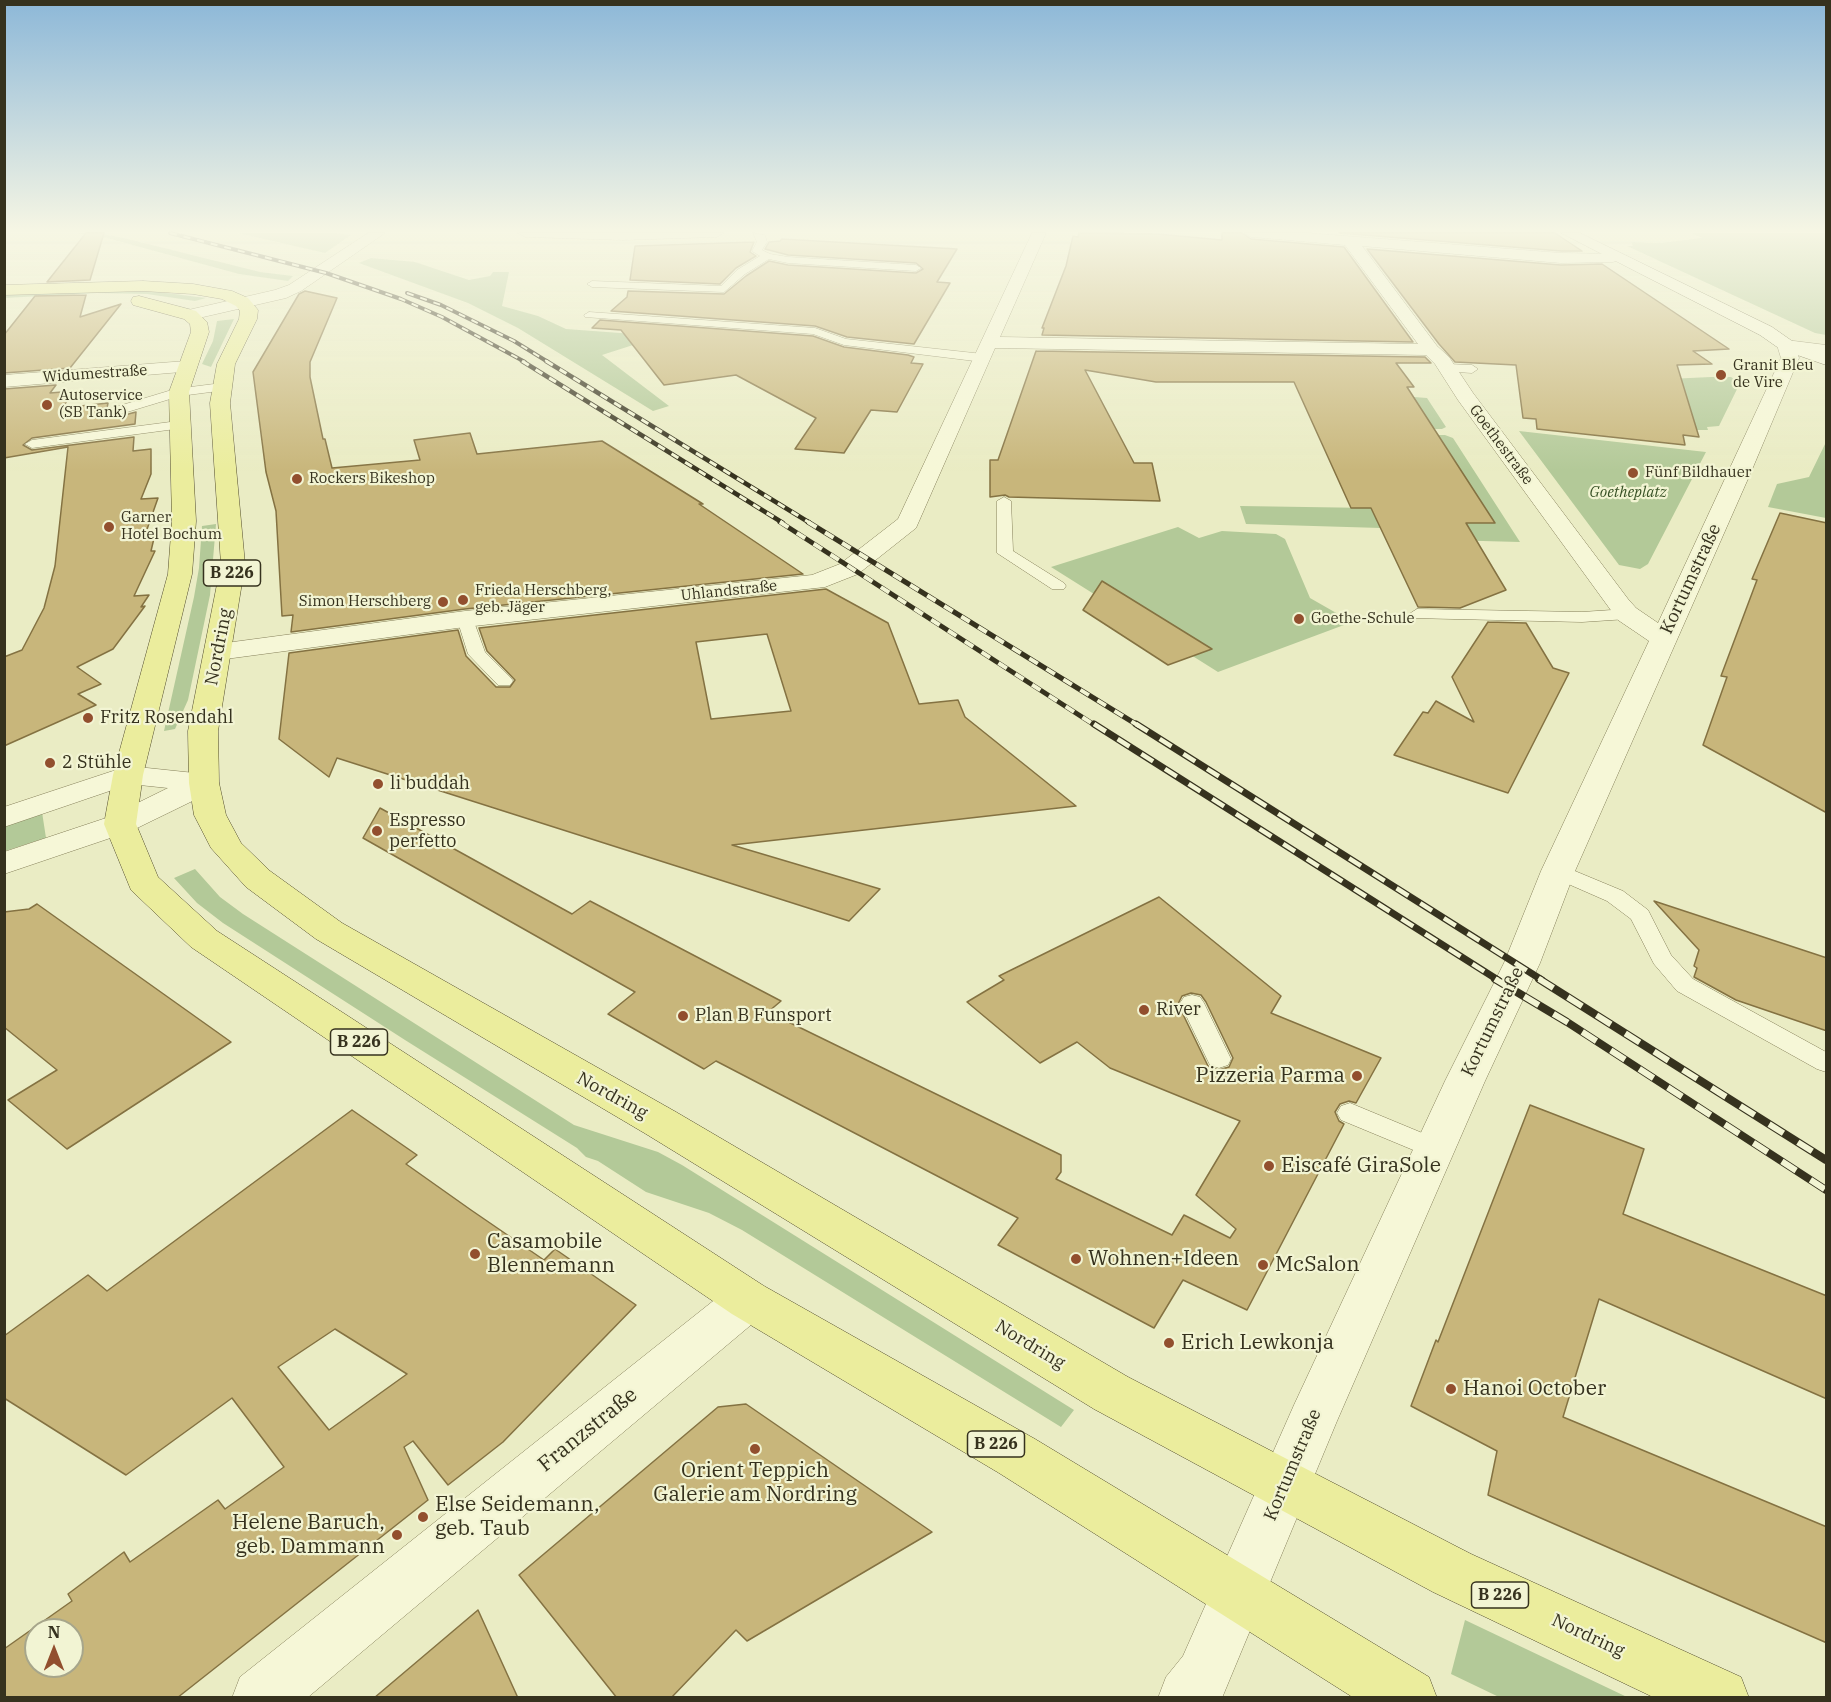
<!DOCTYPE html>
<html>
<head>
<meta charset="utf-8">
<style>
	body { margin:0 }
	#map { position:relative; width:1831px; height:1702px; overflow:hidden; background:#eaecc4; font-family:"IBM Plex Serif",serif }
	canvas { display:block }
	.frame { position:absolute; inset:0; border:6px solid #36321e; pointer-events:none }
	.north { position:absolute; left:24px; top:1618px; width:60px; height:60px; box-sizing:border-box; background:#f2f4d3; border:2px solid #a7a68b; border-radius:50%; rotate:0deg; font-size:16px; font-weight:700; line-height:24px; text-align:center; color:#36321e }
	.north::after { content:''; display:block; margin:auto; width:21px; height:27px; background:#924f2e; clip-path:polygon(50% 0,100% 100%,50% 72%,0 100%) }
</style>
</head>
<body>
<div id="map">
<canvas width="1831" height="1702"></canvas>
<div class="frame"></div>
<div class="north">N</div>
</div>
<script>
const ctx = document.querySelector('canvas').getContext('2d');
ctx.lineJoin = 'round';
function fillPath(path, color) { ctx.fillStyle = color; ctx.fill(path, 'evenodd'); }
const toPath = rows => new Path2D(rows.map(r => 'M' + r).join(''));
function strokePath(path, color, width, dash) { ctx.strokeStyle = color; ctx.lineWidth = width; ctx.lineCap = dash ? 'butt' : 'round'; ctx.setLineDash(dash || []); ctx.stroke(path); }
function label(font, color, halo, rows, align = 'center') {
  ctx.font = font + ' "IBM Plex Serif",serif'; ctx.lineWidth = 4.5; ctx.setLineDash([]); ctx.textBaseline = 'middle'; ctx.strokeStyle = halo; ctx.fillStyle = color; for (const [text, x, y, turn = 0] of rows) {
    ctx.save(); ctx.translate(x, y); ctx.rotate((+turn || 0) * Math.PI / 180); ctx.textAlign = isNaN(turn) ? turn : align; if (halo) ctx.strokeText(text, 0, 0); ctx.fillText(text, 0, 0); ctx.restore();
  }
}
fillPath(toPath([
	[76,233,97,233,124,238,260,272,293,276,288,281,239,274,107,238],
	[238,233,336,233,351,235,325,253],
	[1691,233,1826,233,1826,335,1815,333,1627,246,1633,246,1631,242,1660,243,1702,238],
	[371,258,415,262,469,280,490,276,493,272,509,272,502,306,538,316,566,329,661,336,602,355,669,406,653,411,518,328,468,303,359,263],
	[143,290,206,298,195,301,147,294,97,293,5,298,4,293],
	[234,319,211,367,202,364,213,341,217,321],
	[1711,377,1731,377,1740,383,1719,426,1707,427,1708,430,1694,430,1625,381],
	[1414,397,1427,398,1446,427,1442,429,1395,429],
	[1519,431,1706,452,1648,564,1640,569,1619,565],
	[1429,435,1445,435,1453,438,1520,542,1445,540,1435,522,1494,523],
	[1826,442,1826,518,1768,507,1777,484,1809,477],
	[1240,506,1371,508,1381,528,1246,524],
	[216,524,210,595,188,700,175,729,164,731,194,597,199,568,202,526],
	[1178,527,1199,538,1222,531,1276,534,1285,539,1310,598,1352,622,1218,672,1051,567],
	[42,812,46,838,5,851,5,824],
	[195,869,220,897,243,914,574,1125,658,1152,682,1165,1074,1410,1061,1427,742,1230,709,1213,646,1192,598,1161,586,1157,577,1148,405,1040,223,923,197,903,174,878],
	[1465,1620,1627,1697,1499,1697,1451,1674]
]), '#b3c998');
const building = toPath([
	[86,233,104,233,90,280,47,282,86,233],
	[1079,233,1157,234,1222,240,1222,233,1242,233,1251,239,1344,247,1413,342,1042,335,1044,328,1042,328,1066,266,1073,236,1078,237,1079,233],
	[1339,233,1555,233,1582,251,1561,251,1339,233],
	[782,239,957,249,937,282,950,283,914,344,847,337,815,326,611,311,627,297,628,291,724,294,746,276,769,261,788,265,916,273,923,269,916,263,788,255,765,249,769,242,780,241,782,239],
	[754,242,750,252,756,256,736,268,720,284,630,280,635,246,754,242],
	[1367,249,1561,265,1602,264,1729,349,1693,351,1712,364,1677,365,1699,437,1683,435,1685,445,1537,429,1536,419,1523,418,1516,365,1455,362,1439,344,1367,249],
	[305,291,337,298,310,362,310,377,323,439,325,439,332,468,420,460,414,440,470,433,477,454,602,441,703,504,699,504,803,574,465,609,291,632,293,615,282,616,276,511,266,472,253,372,299,294,305,291],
	[86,295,80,317,121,304,70,368,4,373,4,335,35,296,86,295],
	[600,320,813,336,844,347,908,355,914,357,911,363,923,364,897,412,871,410,844,453,795,449,816,418,736,375,664,385,621,330,592,328,600,320],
	[1036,351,1425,357,1431,363,1396,363,1414,387,1407,387,1495,523,1466,523,1506,590,1460,608,1418,607,1371,508,1351,508,1294,382,1156,382,1085,370,1134,463,1152,463,1160,501,1009,497,1005,495,990,497,990,460,998,460,1036,351],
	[56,385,50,393,74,391,62,408,108,403,106,413,113,418,136,412,135,424,32,438,23,445,32,450,134,437,133,451,151,449,151,474,141,499,158,498,145,535,155,534,151,551,155,551,134,596,149,595,141,607,145,606,113,649,77,667,101,684,78,694,96,705,4,746,4,657,22,650,44,608,55,566,68,447,4,458,4,389,56,385],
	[1780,513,1827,523,1827,813,1703,745,1727,677,1721,676,1757,580,1752,579,1780,513],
	[1102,581,1212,649,1168,665,1083,610,1102,581],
	[826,589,888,623,919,704,958,700,965,717,1076,806,732,845,880,889,849,921,337,758,329,777,279,739,289,653,458,630,466,656,496,687,510,687,515,680,487,651,479,628,826,589],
	[767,634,791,711,711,719,696,642,767,634],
	[1488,622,1526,623,1553,668,1569,673,1508,793,1394,755,1423,712,1428,713,1436,701,1474,722,1452,677,1488,622],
	[380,808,572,914,590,901,781,1001,768,1012,1061,1155,1061,1172,1056,1179,1172,1235,1184,1215,1230,1238,1236,1229,1196,1195,1240,1121,1110,1068,1077,1042,1040,1063,967,1002,1004,980,999,976,1159,897,1281,996,1271,1013,1381,1058,1356,1103,1349,1101,1340,1104,1335,1112,1339,1121,1344,1124,1247,1310,1183,1280,1154,1328,998,1245,1018,1218,716,1061,704,1069,608,1014,635,992,363,838,380,808],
	[1191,993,1201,995,1206,1002,1233,1058,1229,1067,1218,1070,1208,1066,1178,1004,1182,996,1191,993],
	[1654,901,1827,958,1827,1031,1736,1000,1694,977,1697,968,1694,966,1699,950,1654,901],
	[37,904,231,1042,67,1149,8,1100,57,1070,4,1027,4,912,29,909,37,904],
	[1530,1105,1644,1149,1623,1214,1827,1296,1827,1399,1599,1299,1563,1417,1827,1527,1827,1643,1488,1495,1497,1451,1411,1406,1436,1340,1438,1342,1530,1105],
	[352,1110,417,1155,406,1164,471,1210,544,1260,555,1249,636,1305,503,1442,448,1485,413,1441,404,1447,428,1500,177,1698,4,1698,4,1649,72,1601,68,1594,124,1552,130,1562,218,1500,225,1509,284,1467,232,1398,126,1475,4,1398,4,1336,88,1275,107,1291,352,1110],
	[335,1329,407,1374,329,1430,278,1367,335,1329],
	[36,1630,72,1630,72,1666,36,1666,36,1630],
	[746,1404,932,1532,747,1641,736,1630,671,1698,617,1698,519,1575,718,1407,746,1404],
	[478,1610,518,1698,374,1698,478,1610]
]);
fillPath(building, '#c8b67b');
strokePath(building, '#847242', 1.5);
const lane = toPath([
	[753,233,765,235,767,242,762,250,770,254,788,257,916,265,921,268,916,271,788,263,769,259,745,274,724,292,592,287,587,284,592,281,721,286,737,270,760,256,752,251,757,242,753,233],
	[589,312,815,328,846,339,983,354,989,358,983,362,844,345,813,334,585,317,584,315,589,312],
	[1446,364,1472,365,1478,369,1472,373,1442,371,1440,368,1446,364],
	[222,383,228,387,226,390,180,396,114,416,108,412,109,409,175,389,222,383],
	[178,421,183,422,184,425,183,428,32,448,25,444,32,440,178,421],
	[1004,497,1011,501,1013,551,1064,583,1066,586,1064,589,1052,589,997,553,997,501,1004,497],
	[1417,609,1582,612,1627,609,1635,614,1627,619,1582,622,1411,618,1409,614,1417,609],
	[465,614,473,619,485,652,510,677,513,681,510,685,498,685,468,654,457,619,465,614],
	[1558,864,1623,891,1648,910,1671,955,1693,979,1826,1052,1826,1072,1817,1069,1677,991,1654,964,1631,919,1607,901,1550,876,1547,871,1550,866,1558,864],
	[1192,995,1200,997,1204,1003,1231,1059,1228,1065,1219,1068,1210,1065,1207,1059,1180,1003,1184,997,1192,995],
	[1350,1103,1444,1142,1448,1149,1444,1156,1435,1159,1341,1120,1337,1113,1341,1106,1350,1103]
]);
const street = toPath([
	[368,233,385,233,301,291,286,298,190,320,184,319,181,315,184,311,275,290,289,285,368,233],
	[518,233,724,233,717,237,623,240,525,237,518,233],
	[1032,233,1046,233,1000,337,1418,344,1345,245,1251,237,1244,233,1308,233,1561,253,1618,254,1621,257,1618,260,1613,262,1561,263,1362,246,1437,346,1449,357,1473,393,1628,599,1636,608,1658,623,1781,358,1777,345,1780,341,1786,340,1826,345,1826,355,1797,352,1799,358,1751,472,1575,871,1540,963,1485,1081,1337,1421,1222,1698,1158,1698,1166,1677,1183,1656,1294,1405,1445,1081,1504,963,1541,871,1649,641,1618,620,1458,400,1435,364,1426,355,995,348,916,528,858,574,825,587,465,627,218,660,208,658,204,652,208,646,218,644,465,611,812,575,840,564,898,519,1032,233],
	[186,361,193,363,195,367,193,371,4,387,4,375,186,361],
	[128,766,204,774,215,776,219,783,215,790,131,831,4,874,4,852,109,817,168,788,130,784,4,827,4,807,128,766],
	[748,1280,764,1286,771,1300,764,1314,307,1698,232,1698,240,1677,732,1286,748,1280]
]);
const secondary = toPath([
	[1561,233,1580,233,1772,327,1792,341,1826,354,1826,365,1780,349,1760,335,1561,233]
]);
const primary = toPath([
	[143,281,193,284,232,291,248,298,258,310,257,319,235,364,230,403,245,564,218,731,219,783,226,815,241,843,270,871,342,923,676,1112,1128,1377,1471,1554,1741,1677,1749,1698,1655,1698,1433,1592,1094,1409,646,1134,316,939,246,887,211,848,194,815,189,783,188,731,221,564,210,403,217,364,239,319,240,311,236,306,222,299,193,294,143,291,4,295,4,285,143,281],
	[139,296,196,311,207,322,209,332,189,392,196,521,192,574,143,775,136,824,158,877,217,931,764,1286,1035,1439,1429,1677,1437,1698,1354,1698,999,1473,732,1314,191,947,131,890,104,824,113,775,168,574,172,521,169,392,191,332,190,324,184,319,133,305,131,301,133,297,139,296]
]);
strokePath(lane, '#86805b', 1);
strokePath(street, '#86805b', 1);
strokePath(secondary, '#67613e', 1);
strokePath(primary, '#534d2f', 1);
fillPath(lane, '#f6f7d7');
fillPath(street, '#f6f7d7');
fillPath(secondary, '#f6f7d7');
fillPath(primary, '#ebed9d');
const railFar4 = toPath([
	[170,233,326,273,401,299,442,317,525,362],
	[407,293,441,305,514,341,548,362]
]);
const railFar3 = toPath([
	[522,361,783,523],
	[546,361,810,523]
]);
const railFar2 = toPath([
	[780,522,1096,726],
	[808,522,1139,726]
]);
const railFar1 = toPath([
	[1094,724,1498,980],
	[1136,724,1542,980]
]);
const rail = toPath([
	[1495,979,1567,1022,1826,1190],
	[1539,979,1826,1160]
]);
strokePath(railFar4, '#36321e', 4);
strokePath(railFar3, '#36321e', 4.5);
strokePath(railFar2, '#36321e', 5);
strokePath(railFar1, '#36321e', 7);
strokePath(rail, '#36321e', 8);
strokePath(railFar4, '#f2f4d3', 2, [7]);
strokePath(railFar3, '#f2f4d3', 3, [8]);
strokePath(railFar2, '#f2f4d3', 4, [10]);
strokePath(railFar1, '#f2f4d3', 4.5, [14]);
strokePath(rail, '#f2f4d3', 6, [17]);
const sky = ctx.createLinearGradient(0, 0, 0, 471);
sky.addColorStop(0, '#8db8d8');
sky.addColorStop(0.49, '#f6f6e4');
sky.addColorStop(1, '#f6f6e400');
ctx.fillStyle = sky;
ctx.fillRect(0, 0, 1831, 471);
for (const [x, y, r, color] of [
	[1721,375,6,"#924f2e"],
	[47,405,6,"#924f2e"],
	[1633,473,6,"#924f2e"],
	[297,479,6,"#924f2e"],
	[109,527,6,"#924f2e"],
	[463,600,6,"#924f2e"],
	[443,602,6,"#924f2e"],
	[1299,619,6,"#924f2e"],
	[88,718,6,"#924f2e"],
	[50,763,6,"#924f2e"],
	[378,784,6,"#924f2e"],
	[377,831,6,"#924f2e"],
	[1144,1010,6,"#924f2e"],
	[683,1016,6,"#924f2e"],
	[1357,1076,6,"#924f2e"],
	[1269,1166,6,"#924f2e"],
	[475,1254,6,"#924f2e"],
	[1076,1259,6,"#924f2e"],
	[1263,1265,6,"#924f2e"],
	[1169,1343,6,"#924f2e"],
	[1451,1389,6,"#924f2e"],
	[755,1449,6,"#924f2e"],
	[423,1517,6,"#924f2e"],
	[397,1535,6,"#924f2e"]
]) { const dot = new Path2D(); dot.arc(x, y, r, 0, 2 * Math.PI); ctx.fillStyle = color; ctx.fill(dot); strokePath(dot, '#f2f4d3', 2); }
label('15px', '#36321e', '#f2f4d3', [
	["Granit Bleu",1733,366],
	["de Vire",1733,383],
	["Autoservice",59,396],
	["(SB Tank)",59,413],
	["Fünf Bildhauer",1645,473],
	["Rockers Bikeshop",309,479],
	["Garner",121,518],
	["Hotel Bochum",121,535],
	["Frieda Herschberg,",475,591],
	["geb. Jäger",475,608],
	["Simon Herschberg",431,602,"right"],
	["Goethe-Schule",1311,619]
], 'left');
label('15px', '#36321e', '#f2f4d3', [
	["Widumestraße",95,374,-4],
	["Goethestraße",1501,445,53],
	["Uhlandstraße",729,591,-6]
]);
label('italic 15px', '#385226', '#f2f4d3', [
	["Goetheplatz",1628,493]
]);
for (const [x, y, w] of [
	[232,573,57],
	[359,1042,57],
	[996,1444,57],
	[1500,1595,57]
]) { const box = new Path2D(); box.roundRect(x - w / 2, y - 13, w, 26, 4.5); ctx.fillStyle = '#f2f4d3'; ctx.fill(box); strokePath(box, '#36321e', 1.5); }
label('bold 16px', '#36321e', null, [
	["B 226",232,573],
	["B 226",359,1042],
	["B 226",996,1444],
	["B 226",1500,1595]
]);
label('18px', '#36321e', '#f2f4d3', [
	["Kortumstraße",1691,579,-65],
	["Nordring",219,647,-79],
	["Kortumstraße",1493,1022,-64],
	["Nordring",612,1096,29],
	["Nordring",1030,1345,31],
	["Kortumstraße",1293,1465,-67],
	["Nordring",1588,1636,25]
]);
label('18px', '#36321e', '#f2f4d3', [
	["Fritz Rosendahl",100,718],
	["2 Stühle",62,763],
	["li buddah",390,784],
	["Espresso",389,821],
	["perfetto",389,842],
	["River",1156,1010],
	["Plan B Funsport",695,1016]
], 'left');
label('21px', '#36321e', '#f2f4d3', [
	["Pizzeria Parma",1345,1076,"right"],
	["Eiscafé GiraSole",1281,1166],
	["Casamobile",487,1242],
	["Blennemann",487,1266],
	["Wohnen+Ideen",1088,1259],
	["McSalon",1275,1265],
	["Erich Lewkonja",1181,1343],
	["Hanoi October",1463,1389],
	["Orient Teppich",755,1471,"center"],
	["Galerie am Nordring",755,1495,"center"],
	["Else Seidemann,",435,1505],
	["geb. Taub",435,1529],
	["Helene Baruch,",385,1523,"right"],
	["geb. Dammann",385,1547,"right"]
], 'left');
label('21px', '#36321e', '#f2f4d3', [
	["Franzstraße",588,1430,-39]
]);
</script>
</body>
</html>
